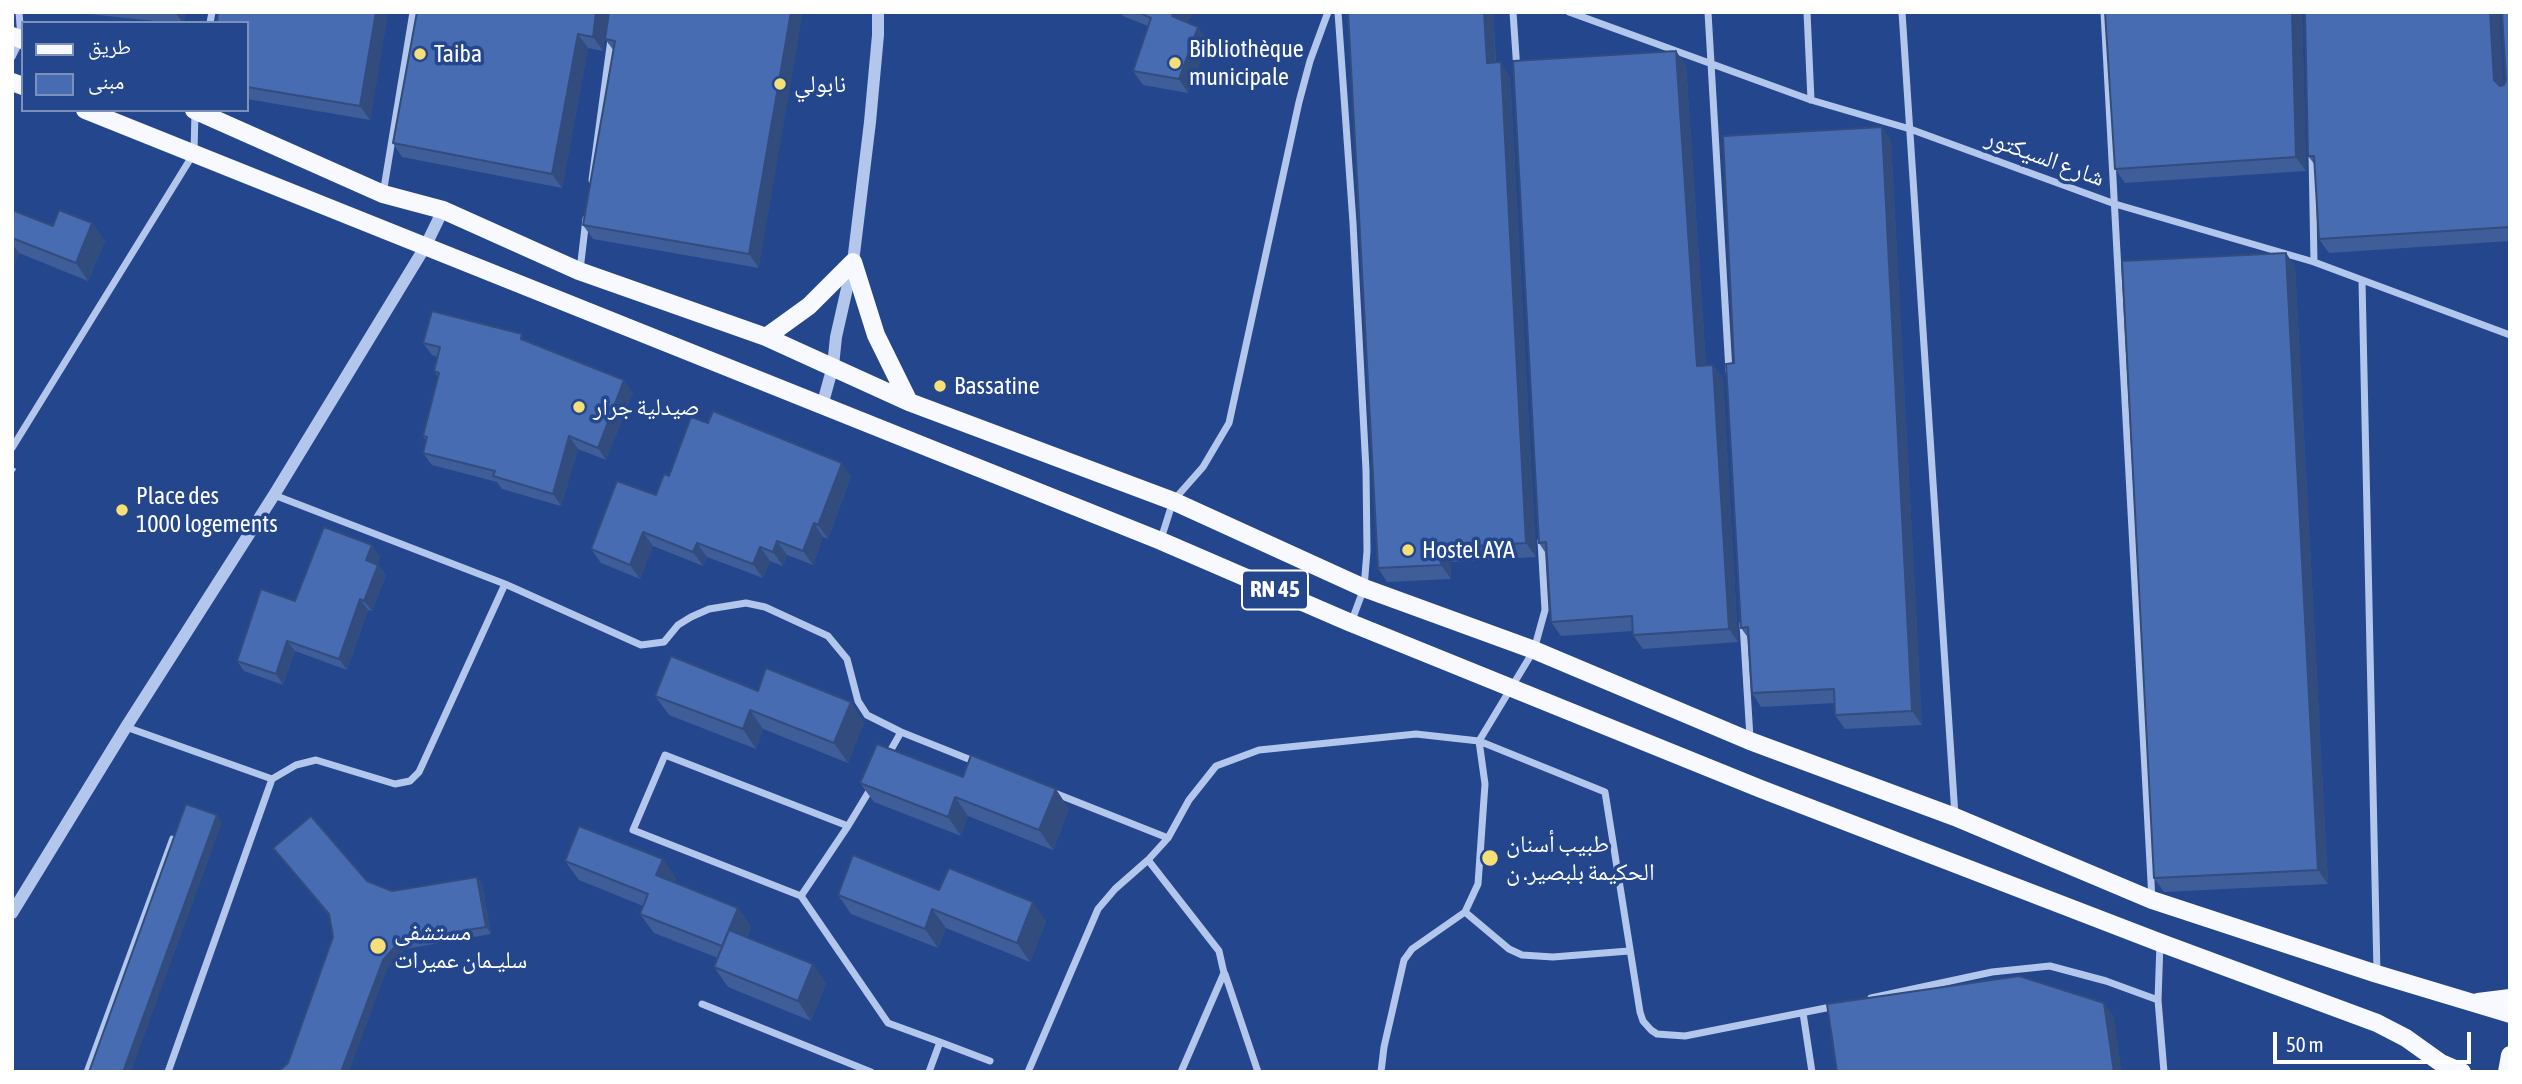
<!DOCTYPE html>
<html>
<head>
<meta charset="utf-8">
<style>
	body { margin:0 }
	#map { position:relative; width:2522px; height:1084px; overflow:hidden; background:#24468d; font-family:"Asap Condensed","Noto Naskh Arabic",sans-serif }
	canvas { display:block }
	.frame { position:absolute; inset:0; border:14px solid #fff; pointer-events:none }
	.legend { position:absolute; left:21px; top:21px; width:228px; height:91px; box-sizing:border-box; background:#24468d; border:2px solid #7c90bb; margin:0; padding:9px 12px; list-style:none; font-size:21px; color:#fff }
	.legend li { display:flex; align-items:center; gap:14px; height:35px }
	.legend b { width:35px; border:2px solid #7c90bb }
	.scale { position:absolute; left:2273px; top:1032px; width:198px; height:32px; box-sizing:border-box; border:4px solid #fff; border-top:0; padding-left:9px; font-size:21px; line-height:24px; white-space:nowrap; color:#fff; -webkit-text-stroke:5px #24468d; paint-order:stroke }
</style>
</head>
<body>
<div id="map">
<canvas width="2522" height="1084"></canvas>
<div class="frame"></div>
<ul class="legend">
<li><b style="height:9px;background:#f7f9ff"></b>طريق</li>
<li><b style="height:19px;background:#486cb2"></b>مبنى</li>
</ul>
<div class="scale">50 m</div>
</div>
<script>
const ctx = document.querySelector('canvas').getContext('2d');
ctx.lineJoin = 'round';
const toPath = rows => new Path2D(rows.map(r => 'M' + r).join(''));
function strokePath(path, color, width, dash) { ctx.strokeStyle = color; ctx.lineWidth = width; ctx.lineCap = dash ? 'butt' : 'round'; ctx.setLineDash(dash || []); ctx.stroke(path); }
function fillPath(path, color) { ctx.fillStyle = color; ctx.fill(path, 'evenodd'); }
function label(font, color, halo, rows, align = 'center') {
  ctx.font = font + ' "Asap Condensed","Noto Naskh Arabic",sans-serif'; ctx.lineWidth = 7; ctx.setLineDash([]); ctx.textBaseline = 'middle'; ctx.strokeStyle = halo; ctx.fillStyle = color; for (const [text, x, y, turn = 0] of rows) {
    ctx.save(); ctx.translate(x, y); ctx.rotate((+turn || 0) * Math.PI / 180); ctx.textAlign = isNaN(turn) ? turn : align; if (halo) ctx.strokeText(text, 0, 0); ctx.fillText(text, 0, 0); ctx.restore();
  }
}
strokePath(toPath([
	[12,469,15,471]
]), '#b3c6eb', 4.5, [3.5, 5]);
strokePath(toPath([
	[86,1072,172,838]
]), '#b3c6eb', 5);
strokePath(toPath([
	[1338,12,1353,223,1366,470,1367,551,1364,588,1351,623],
	[1513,12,1517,71],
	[1569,12,1811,100,1910,129,2115,204,2314,262,2510,335],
	[1708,12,1729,371],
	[1807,12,1811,100],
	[1902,12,1955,816],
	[2104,12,2152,900],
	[210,23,212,12],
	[12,57,21,39,19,12],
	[2312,154,2314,262],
	[592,180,611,39],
	[383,194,413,12],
	[580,270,586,219],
	[2362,281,2377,973],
	[12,448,194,153,195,111],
	[274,495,505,584,641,645,664,642,678,625,691,617,709,609,746,603,765,607,828,636,847,659,858,701,867,715,901,732,976,762],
	[1161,539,1173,501,1203,467,1229,423,1299,102,1310,61,1328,12],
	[1743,624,1750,738],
	[126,727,272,779,168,1072],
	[888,755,901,732],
	[272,779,296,765,316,760,395,784,410,781,419,772,505,584],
	[1052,792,1168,838],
	[848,826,871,788],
	[1148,860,1219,951,1224,973,1181,1072],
	[801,896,848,826,665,755,633,830,801,896,888,1023,940,1042],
	[1465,912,1509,949,1522,955,1553,957,1629,951],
	[2160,943,2158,1000,2164,1072],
	[1225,974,1258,1072],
	[1871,998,1992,972,2050,966,2106,981,2158,1000],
	[702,1004,871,1072],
	[1803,1013,1812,1072],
	[929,1072,940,1042,990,1061],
	[1028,1072,1098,909,1115,889,1148,860,1168,838,1189,800,1216,766,1259,750,1416,734,1479,741,1605,792,1640,1012,1643,1021,1651,1030,1657,1034,1685,1036,1836,1006],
	[1381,1072,1384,1047,1404,960,1412,949,1465,912,1478,884,1485,784,1479,741,1534,650,1545,610,1541,541]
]), '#b3c6eb', 7);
strokePath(toPath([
	[822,406,833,366,836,337,853,262,870,122,878,35,878,12],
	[12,913,126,727,274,495,425,247,443,210]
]), '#b3c6eb', 12);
strokePath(toPath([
	[12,36,23,40],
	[12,82,23,86],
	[85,110,1161,541,1351,623,1761,789,2161,943,2377,1023,2406,1038,2441,1063,2462,1072],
	[194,110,383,194,443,210,579,271,766,337,909,402,1173,501,1364,588,1534,650,1750,741,1955,817,2152,900,2377,974,2510,1014],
	[766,337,809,306,853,262,876,335,909,402],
	[2478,1002,2510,998],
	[2507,1072,2510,1055]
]), '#f7f9ff', 18);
fillPath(toPath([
	[70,12,185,12,184,23,173,23],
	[388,12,370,120,247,99,247,23],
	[417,12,608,12,603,51,588,48,562,188,402,157,393,143],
	[609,12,759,268,593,239,583,225,614,51,605,39],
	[1119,12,1195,12,1187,22,1208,41,1188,93,1143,85,1133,71,1148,26,1123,16],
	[1493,12,1496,63,1510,76,1536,557,1450,562,1451,579,1387,582,1378,568],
	[2302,12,2306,171,2125,183,2115,169],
	[2499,12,2503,85,2506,80,2510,12,2510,241,2329,253,2319,239,2315,165,2308,156],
	[1686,65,1706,365,1713,365,1723,379,1738,642,1643,649,1633,635,1633,631,1561,636,1551,622,1547,555,1539,543],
	[1882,127,1891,141,1922,725,1845,729,1835,715,1835,703,1761,707,1752,693,1749,639,1741,628,1734,363],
	[12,210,53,226,92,223,105,241,88,281,19,253,12,270],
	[2286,253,2295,267,2328,884,2164,892,2154,878],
	[527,341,633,392,606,460,578,449,561,506,502,489,497,482,432,465,423,453,426,441,423,436,438,377,434,371,438,357,432,355,423,343],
	[669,476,851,476,828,539,823,537,813,565,787,555,783,566,770,561,763,578,707,557,703,566,653,546,640,579,601,563,591,549,656,495],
	[380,556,377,564,378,565,386,575,372,611,368,610,347,670,295,651,283,685,244,671,237,661,295,601],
	[758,691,864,722,848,763,763,729,756,749,669,715,655,696],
	[963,777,1069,809,1053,850,968,816,961,836,874,802,860,783],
	[273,848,367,881,392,891,477,877,482,884,491,934,405,949,388,967,288,1063,333,937,329,916],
	[565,861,676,878,674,883,738,908,751,927,747,937,826,983,811,1021,728,987,714,967,718,958,654,933,640,914,643,906,579,880],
	[939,890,1046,921,1030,962,946,928,938,948,851,914,838,895]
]), '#3e5d99');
fillPath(toPath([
	[175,12,185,12,184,23,183,23],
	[376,12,388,12,370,120,360,106],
	[596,12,608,12,603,51,593,37],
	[791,12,803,12,759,268,749,254],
	[1174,12,1195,12,1181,30,1172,16],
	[1484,12,1493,12,1496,77,1487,63],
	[2292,12,2302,12,2306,171,2296,157],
	[2490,12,2499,12,2504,94,2494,80],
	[1198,27,1208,41,1188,93,1179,79],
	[578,34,588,48,562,188,552,174],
	[1676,51,1686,65,1707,380,1697,366],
	[1501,62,1510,76,1536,557,1526,543],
	[1882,127,1891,141,1922,725,1912,711],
	[92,223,105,241,88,281,76,263],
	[12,243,19,253,12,270],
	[2286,253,2295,267,2328,884,2318,870],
	[1713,365,1723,379,1738,642,1729,629],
	[624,380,633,392,606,460,598,448],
	[569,436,578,449,561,506,553,494],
	[842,463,851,476,828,539,818,525],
	[814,523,823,537,813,565,803,551],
	[643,532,653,546,640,579,630,565],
	[777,541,787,555,783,566,773,552],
	[697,543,707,557,703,566,693,552],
	[372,545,380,556,374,571,366,560],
	[760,547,770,561,763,578,753,564],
	[1440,548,1450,562,1451,579,1441,565],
	[378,565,386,575,372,611,364,601],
	[360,599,368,610,347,670,339,659],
	[287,641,295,651,283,685,276,674],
	[851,702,864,722,848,763,834,743],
	[750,710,763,729,756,749,743,729],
	[1056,789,1069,809,1053,850,1039,830],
	[955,797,968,816,961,836,948,817],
	[217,815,222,823,131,1072,123,1072],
	[663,859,676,878,669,894,656,875],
	[477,877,482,884,491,934,486,927],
	[1033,902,1046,921,1030,962,1017,943],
	[738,908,751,927,736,966,722,946],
	[932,909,946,928,938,948,925,929],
	[400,941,405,949,388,967,349,1072,341,1072,383,960],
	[813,964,826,983,811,1021,798,1001],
	[2104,1003,2114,1017,2122,1072,2114,1072]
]), '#324c7d');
const building = toPath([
	[218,12,376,12,360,106,247,87,247,23,217,23,218,12],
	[417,12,596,12,593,37,578,34,552,174,393,143,417,12],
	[609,12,791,12,749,254,583,225,615,41,605,39,609,12],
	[1138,12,1174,12,1172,16,1198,27,1179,79,1133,71,1151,18,1138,12],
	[1348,12,1484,12,1487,63,1501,62,1526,543,1440,548,1441,565,1378,568,1348,12],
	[2105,12,2292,12,2296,157,2115,169,2105,12],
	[2305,12,2490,12,2494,80,2500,86,2504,85,2506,80,2502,12,2510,12,2510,227,2319,239,2314,156,2308,156,2305,12],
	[1676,51,1697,366,1713,365,1729,629,1633,635,1632,616,1551,622,1546,542,1539,543,1513,61,1676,51],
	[1882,127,1912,711,1835,715,1834,689,1752,693,1748,627,1741,628,1726,364,1734,363,1723,136,1882,127],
	[12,210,53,226,59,210,92,223,76,263,12,238,12,210],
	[2286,253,2318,870,2154,878,2122,261,2286,253],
	[432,311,522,334,521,339,624,380,598,448,569,436,553,494,493,476,495,471,423,453,427,437,423,436,439,373,434,371,440,347,423,343,432,311],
	[713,411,842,463,818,525,814,523,803,551,777,541,773,552,760,547,753,564,697,543,693,552,643,532,630,565,591,549,617,481,656,495,664,474,669,476,691,417,708,423,713,411],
	[324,527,372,545,366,560,378,565,364,601,360,599,339,659,287,641,276,674,237,661,261,589,295,601,324,527],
	[671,656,758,691,766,668,851,702,834,743,750,710,743,729,655,696,671,656],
	[877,744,963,777,971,755,1056,789,1039,830,955,797,948,817,860,783,877,744],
	[186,804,217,815,123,1072,89,1072,186,804],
	[311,816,367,881,392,891,477,877,486,927,400,941,383,960,341,1072,278,1072,288,1063,333,937,329,914,273,848,311,816],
	[579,826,663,859,656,875,738,908,722,946,640,914,648,894,565,861,579,826],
	[853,855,939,890,949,868,1033,902,1017,943,932,909,925,929,838,895,853,855],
	[729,930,813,964,798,1001,714,967,729,930],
	[2019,976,2104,1003,2114,1072,1837,1072,1827,1004,2019,976]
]);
fillPath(building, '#486cb2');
strokePath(building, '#324c7d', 2);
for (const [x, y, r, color] of [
	[420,54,7,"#f6df76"],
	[1175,63,7,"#f6df76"],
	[780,84,7,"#f6df76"],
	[940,386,7,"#f6df76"],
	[579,407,7,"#f6df76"],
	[122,510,7,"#f6df76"],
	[1408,550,7,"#f6df76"],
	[1490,858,9,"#f6df76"],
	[378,946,9,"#f6df76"]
]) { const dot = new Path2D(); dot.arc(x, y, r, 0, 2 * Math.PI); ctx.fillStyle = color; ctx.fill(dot); strokePath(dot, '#24468d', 2.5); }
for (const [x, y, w] of [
	[1275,590,66]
]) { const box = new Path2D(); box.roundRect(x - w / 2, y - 19.5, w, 39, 5); ctx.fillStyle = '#24468d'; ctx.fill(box); strokePath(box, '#fff', 2); }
label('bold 23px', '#fff', null, [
	["RN 45",1275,590]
]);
label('24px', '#fff', '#24468d', [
	["Bibliothèque",1189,49],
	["municipale",1189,77],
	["Taiba",434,54],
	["نابولي",794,84],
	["Bassatine",954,386],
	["صيدلية جرار",593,407],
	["Place des",136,496],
	["1000 logements",136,524],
	["Hostel AYA",1422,550],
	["طبيب أسنان",1506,844],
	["الحكيمة بلبصير. ن",1506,872],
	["مستشفى",394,932],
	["سليـمان عميرات",394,960]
], 'left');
label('24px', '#fff', '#24468d', [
	["شارع السيكتور",2045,158,20]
]);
</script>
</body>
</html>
